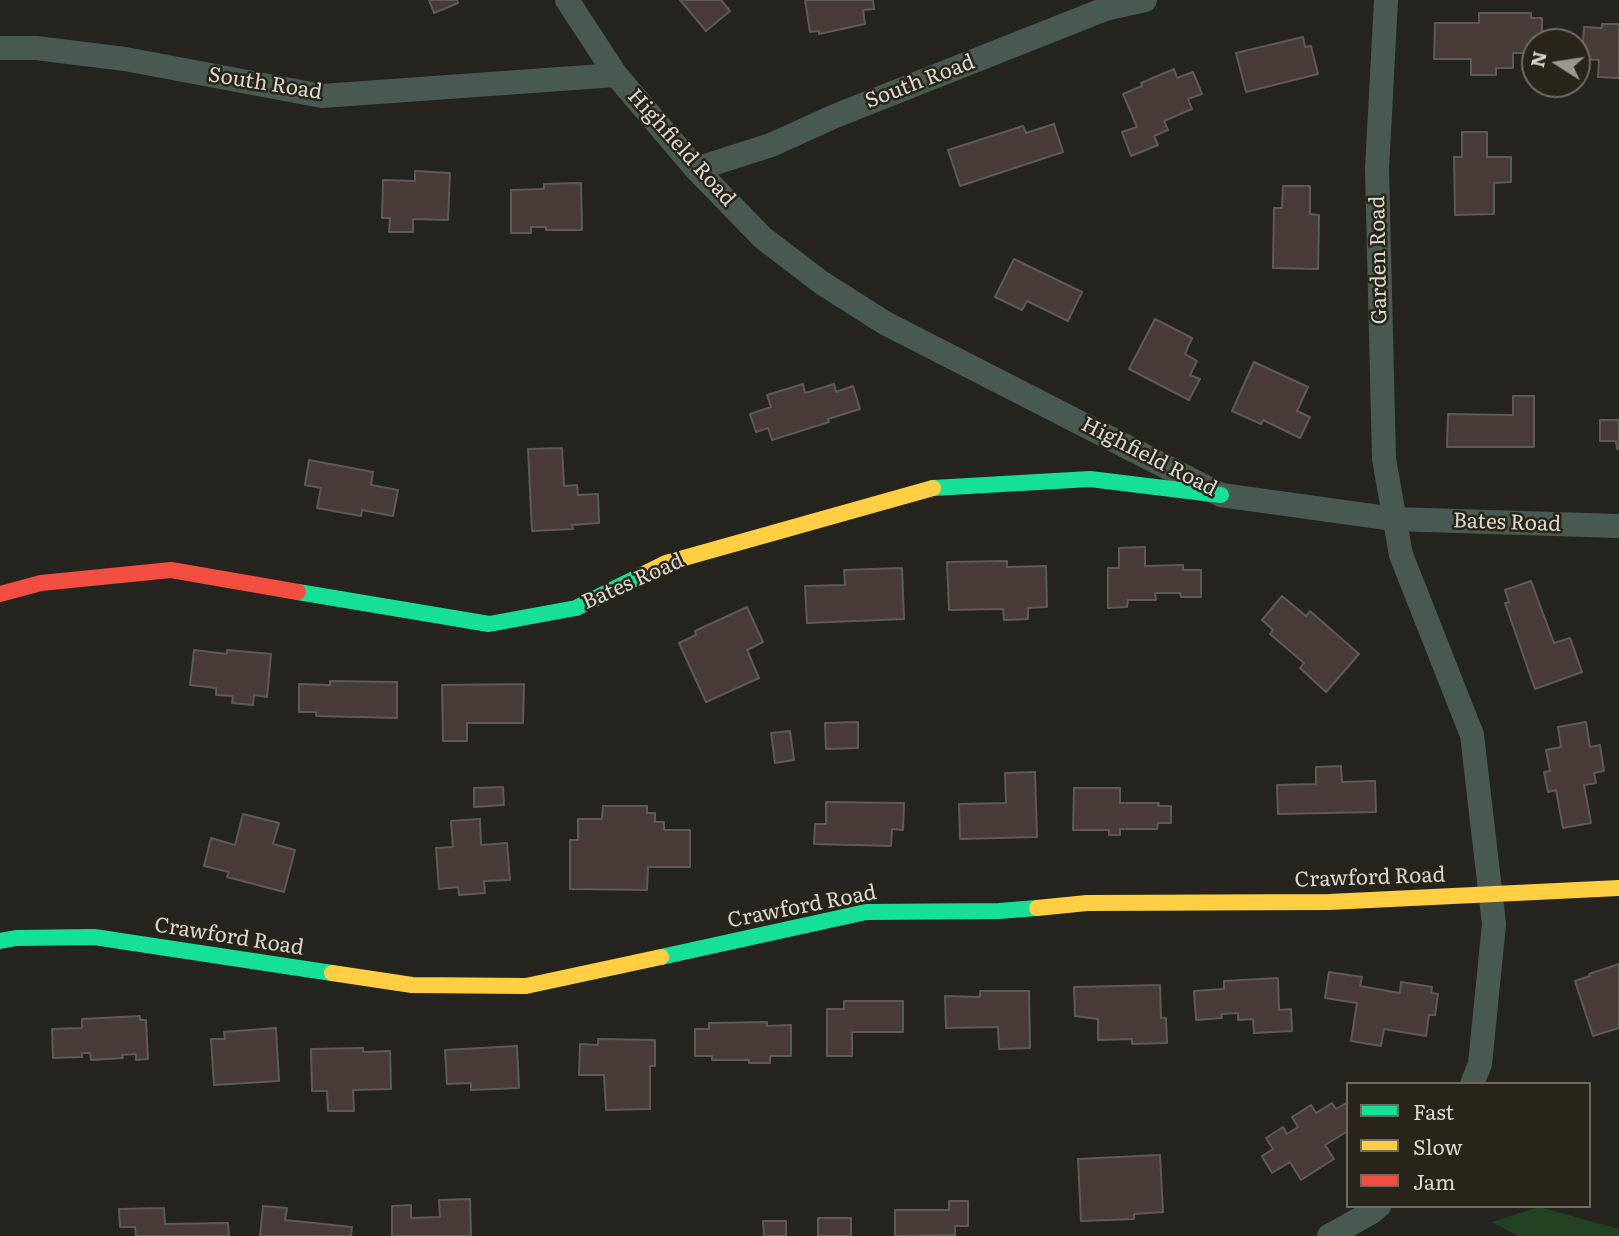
<!DOCTYPE html>
<html>
<head>
<meta charset="utf-8">
<style>
	body { margin:0 }
	#map { position:relative; width:1619px; height:1236px; overflow:hidden; background:#26241e; font-family:Literata,serif }
	canvas { display:block }
	.legend { position:absolute; left:1346px; top:1082px; width:245px; height:126px; box-sizing:border-box; background:#29251a; border:2px solid #6f6c62; margin:0; padding:9px 12px; list-style:none; font-size:21px; color:#d9d7cf }
	.legend li { display:flex; align-items:center; gap:14px; height:35px }
	.legend b { width:35px; border:2px solid #6f6c62 }
	.north { position:absolute; left:1521px; top:28px; width:70px; height:70px; box-sizing:border-box; background:#29251a; border:2px solid #6f6c62; border-radius:50%; rotate:282deg; font-size:19px; font-weight:700; line-height:28px; text-align:center; color:#d9d7cf }
	.north::after { content:''; display:block; margin:auto; width:24px; height:32px; background:#9a9891; clip-path:polygon(50% 0,100% 100%,50% 72%,0 100%) }
</style>
</head>
<body>
<div id="map">
<canvas width="1619" height="1236"></canvas>
<ul class="legend">
<li><b style="height:9px;background:#16e098"></b>Fast</li>
<li><b style="height:9px;background:#ffcf43"></b>Slow</li>
<li><b style="height:9px;background:#f24e42"></b>Jam</li>
</ul>
<div class="north">N</div>
</div>
<script>
const ctx = document.querySelector('canvas').getContext('2d');
ctx.lineJoin = 'round';
function fillPath(path, color) { ctx.fillStyle = color; ctx.fill(path, 'evenodd'); }
const toPath = rows => new Path2D(rows.map(r => 'M' + r).join(''));
function strokePath(path, color, width, dash) { ctx.strokeStyle = color; ctx.lineWidth = width; ctx.lineCap = dash ? 'butt' : 'round'; ctx.setLineDash(dash || []); ctx.stroke(path); }
function label(font, color, halo, rows, align = 'center') {
  ctx.font = font + ' Literata,serif'; ctx.lineWidth = 5; ctx.setLineDash([]); ctx.textBaseline = 'middle'; ctx.strokeStyle = halo; ctx.fillStyle = color; for (const [text, x, y, turn = 0] of rows) {
    ctx.save(); ctx.translate(x, y); ctx.rotate((+turn || 0) * Math.PI / 180); ctx.textAlign = isNaN(turn) ? turn : align; if (halo) ctx.strokeText(text, 0, 0); ctx.fillText(text, 0, 0); ctx.restore();
  }
}
fillPath(toPath([
	[1539,1207,1619,1229,1619,1236,1518,1236,1492,1222]
]), '#234222');
const building = toPath([
	[429,0,457,0,458,3,434,13,429,0],
	[680,0,721,0,730,11,706,31,680,0],
	[805,0,873,0,874,9,863,10,865,24,819,34,819,31,810,32,805,0],
	[1479,13,1531,13,1531,18,1542,18,1542,42,1535,42,1535,53,1513,53,1513,68,1496,68,1496,75,1471,75,1471,59,1434,59,1435,23,1479,23,1479,13],
	[1602,24,1619,24,1619,78,1598,77,1599,60,1582,59,1584,27,1602,28,1602,24],
	[1303,37,1305,47,1311,46,1318,74,1246,92,1236,53,1303,37],
	[1174,69,1177,78,1193,72,1202,94,1188,99,1192,109,1164,121,1168,130,1154,136,1158,145,1131,156,1122,132,1137,127,1123,94,1142,86,1141,83,1174,69],
	[1054,124,1063,152,960,186,948,150,1023,126,1026,133,1054,124],
	[1462,132,1487,132,1487,157,1511,157,1511,182,1494,183,1494,214,1455,215,1454,157,1462,157,1462,132],
	[415,171,450,173,448,220,413,219,413,232,389,232,390,218,382,218,383,180,415,181,415,171],
	[581,183,582,230,546,230,546,227,531,227,531,233,511,233,511,190,544,189,544,184,581,183],
	[1283,186,1310,186,1310,214,1319,215,1318,269,1273,268,1274,208,1282,208,1283,186],
	[1014,259,1082,292,1068,321,1027,301,1022,310,995,297,1014,259],
	[1155,319,1192,338,1185,354,1197,361,1190,375,1200,379,1189,400,1129,369,1155,319],
	[1254,362,1308,387,1297,411,1310,417,1300,438,1263,420,1261,424,1232,411,1254,362],
	[803,384,805,393,834,384,836,392,853,386,860,409,828,419,829,422,772,440,768,428,756,432,750,414,771,407,767,395,803,384],
	[1513,396,1534,396,1534,447,1447,447,1448,414,1513,415,1513,396],
	[1600,420,1619,420,1619,449,1617,449,1616,441,1600,441,1600,420],
	[562,448,564,486,577,485,578,495,598,494,599,523,572,525,573,529,532,531,528,449,562,448],
	[309,460,373,472,371,485,398,490,393,516,362,510,361,516,317,508,321,488,305,485,309,460],
	[1145,547,1145,566,1183,565,1183,570,1201,570,1201,597,1181,597,1180,593,1155,593,1156,600,1128,600,1127,607,1108,608,1108,568,1119,568,1119,548,1145,547],
	[1007,561,1007,567,1046,566,1047,607,1028,608,1028,619,1004,620,1003,609,949,610,947,562,1007,561],
	[902,568,904,619,807,623,805,586,845,585,844,570,902,568],
	[1531,581,1554,643,1570,638,1582,672,1535,689,1505,603,1509,602,1505,590,1531,581],
	[1282,596,1306,616,1310,611,1359,654,1326,692,1300,668,1304,663,1270,634,1273,630,1262,620,1282,596],
	[747,607,763,642,747,650,759,678,706,702,679,643,696,635,695,631,747,607],
	[194,650,227,654,227,650,271,654,267,697,254,695,253,705,232,703,233,696,216,695,216,688,190,685,194,650],
	[330,681,397,682,397,718,316,716,316,712,299,712,299,684,330,685,330,681],
	[524,684,523,723,467,723,467,741,443,741,442,685,524,684],
	[858,722,858,748,826,749,825,723,858,722],
	[1586,722,1590,747,1600,745,1604,771,1594,773,1596,783,1584,785,1591,823,1563,828,1556,790,1548,792,1544,772,1550,771,1546,750,1561,747,1558,727,1586,722],
	[790,731,794,760,775,763,771,733,790,731],
	[1341,766,1342,782,1375,781,1376,812,1278,814,1277,785,1316,784,1316,767,1341,766],
	[1035,772,1037,837,960,839,959,804,1006,803,1005,773,1035,772],
	[503,787,504,805,474,807,474,788,503,787],
	[1074,788,1120,788,1120,803,1159,803,1158,806,1171,806,1171,823,1158,823,1157,829,1120,829,1120,835,1109,835,1109,830,1073,830,1074,788],
	[826,802,904,803,903,830,892,829,891,846,814,844,815,824,826,824,826,802],
	[603,806,647,806,647,813,655,813,655,822,664,822,664,830,690,830,690,867,648,867,647,890,570,889,570,840,578,840,578,819,602,819,603,806],
	[243,814,279,823,273,844,295,850,284,892,227,877,229,872,204,866,211,838,235,845,243,814],
	[480,819,481,845,507,843,510,880,484,881,485,893,459,895,458,887,439,889,436,848,453,847,451,821,480,819],
	[1619,964,1619,1028,1593,1036,1575,981,1590,976,1589,974,1619,964],
	[1329,972,1362,977,1360,986,1400,993,1401,982,1432,987,1431,993,1438,994,1435,1015,1429,1015,1426,1036,1384,1029,1381,1046,1351,1041,1357,1003,1325,998,1329,972],
	[1278,978,1279,1010,1291,1009,1292,1031,1254,1033,1253,1019,1238,1020,1238,1013,1221,1014,1222,1018,1196,1020,1194,991,1224,989,1224,981,1278,978],
	[1160,985,1161,1018,1166,1018,1167,1043,1132,1044,1132,1039,1098,1040,1098,1019,1075,1016,1074,987,1160,985],
	[980,991,1029,991,1030,1048,999,1049,998,1027,946,1028,945,996,980,997,980,991],
	[844,1001,903,1001,903,1032,852,1032,852,1056,827,1056,827,1009,844,1009,844,1001],
	[140,1016,140,1020,146,1020,148,1059,136,1060,136,1054,122,1055,123,1058,91,1060,90,1053,82,1053,82,1057,53,1058,52,1029,82,1028,82,1019,140,1016],
	[767,1022,767,1026,791,1025,791,1056,770,1056,770,1063,749,1063,749,1060,712,1060,712,1056,695,1056,695,1029,709,1029,709,1023,767,1022],
	[276,1028,279,1081,214,1085,211,1039,225,1039,224,1032,276,1028],
	[598,1039,655,1040,655,1066,650,1066,650,1109,606,1110,604,1075,579,1075,580,1044,598,1045,598,1039],
	[517,1046,519,1088,471,1090,471,1083,447,1084,445,1050,517,1046],
	[363,1048,363,1052,390,1051,391,1089,353,1090,354,1111,328,1111,327,1091,312,1091,311,1049,363,1048],
	[1348,1102,1348,1131,1325,1145,1334,1159,1301,1180,1290,1162,1272,1173,1262,1156,1273,1149,1266,1138,1283,1127,1287,1134,1298,1127,1292,1117,1311,1105,1316,1113,1332,1103,1336,1109,1348,1102],
	[1160,1155,1163,1212,1134,1214,1134,1219,1081,1221,1078,1159,1160,1155],
	[470,1199,471,1236,392,1236,392,1206,411,1205,411,1218,440,1217,439,1200,470,1199],
	[949,1201,968,1201,968,1226,955,1226,955,1235,895,1236,895,1210,949,1210,949,1201],
	[263,1206,287,1208,285,1220,352,1227,351,1236,260,1236,263,1206],
	[164,1208,165,1224,228,1223,229,1236,136,1236,135,1227,120,1227,119,1209,164,1208],
	[818,1218,851,1218,851,1236,818,1236,818,1218],
	[763,1221,786,1221,786,1236,764,1236,763,1221]
]);
fillPath(building, '#493b37');
strokePath(building, '#5f5a57', 2);
strokePath(toPath([
	[567,0,616,75,696,169,763,238,822,283,885,323,1221,495,1394,519,1619,526],
	[1386,0,1377,169,1384,459,1401,555,1472,735,1494,924,1480,1064,1472,1084],
	[0,48,36,48,125,59,322,96,616,75],
	[696,169,771,145,835,116,1105,9,1145,0],
	[1329,1236,1372,1212,1379,1206]
]), '#495a52', 24);
strokePath(toPath([
	[933,488,1090,479,1221,495],
	[298,592,489,624,576,608,646,573],
	[0,941,16,938,94,937,332,973],
	[661,957,866,912,999,911,1037,908]
]), '#16e098', 16);
strokePath(toPath([
	[646,573,666,563,933,488],
	[1037,908,1087,903,1329,902,1619,888],
	[332,973,412,985,526,986,661,957]
]), '#ffcf43', 16);
strokePath(toPath([
	[0,594,41,583,171,570,298,592]
]), '#f24e42', 16);
label('21px', '#d9d7cf', '#29251a', [
	["South Road",920,82,-21],
	["South Road",265,84,9],
	["Highfield Road",681,148,48],
	["Garden Road",1379,260,-91],
	["Highfield Road",1149,457,27],
	["Bates Road",1507,523,2],
	["Bates Road",633,582,-24],
	["Crawford Road",1370,878,-2],
	["Crawford Road",802,907,-11],
	["Crawford Road",229,937,9]
]);
</script>
</body>
</html>
